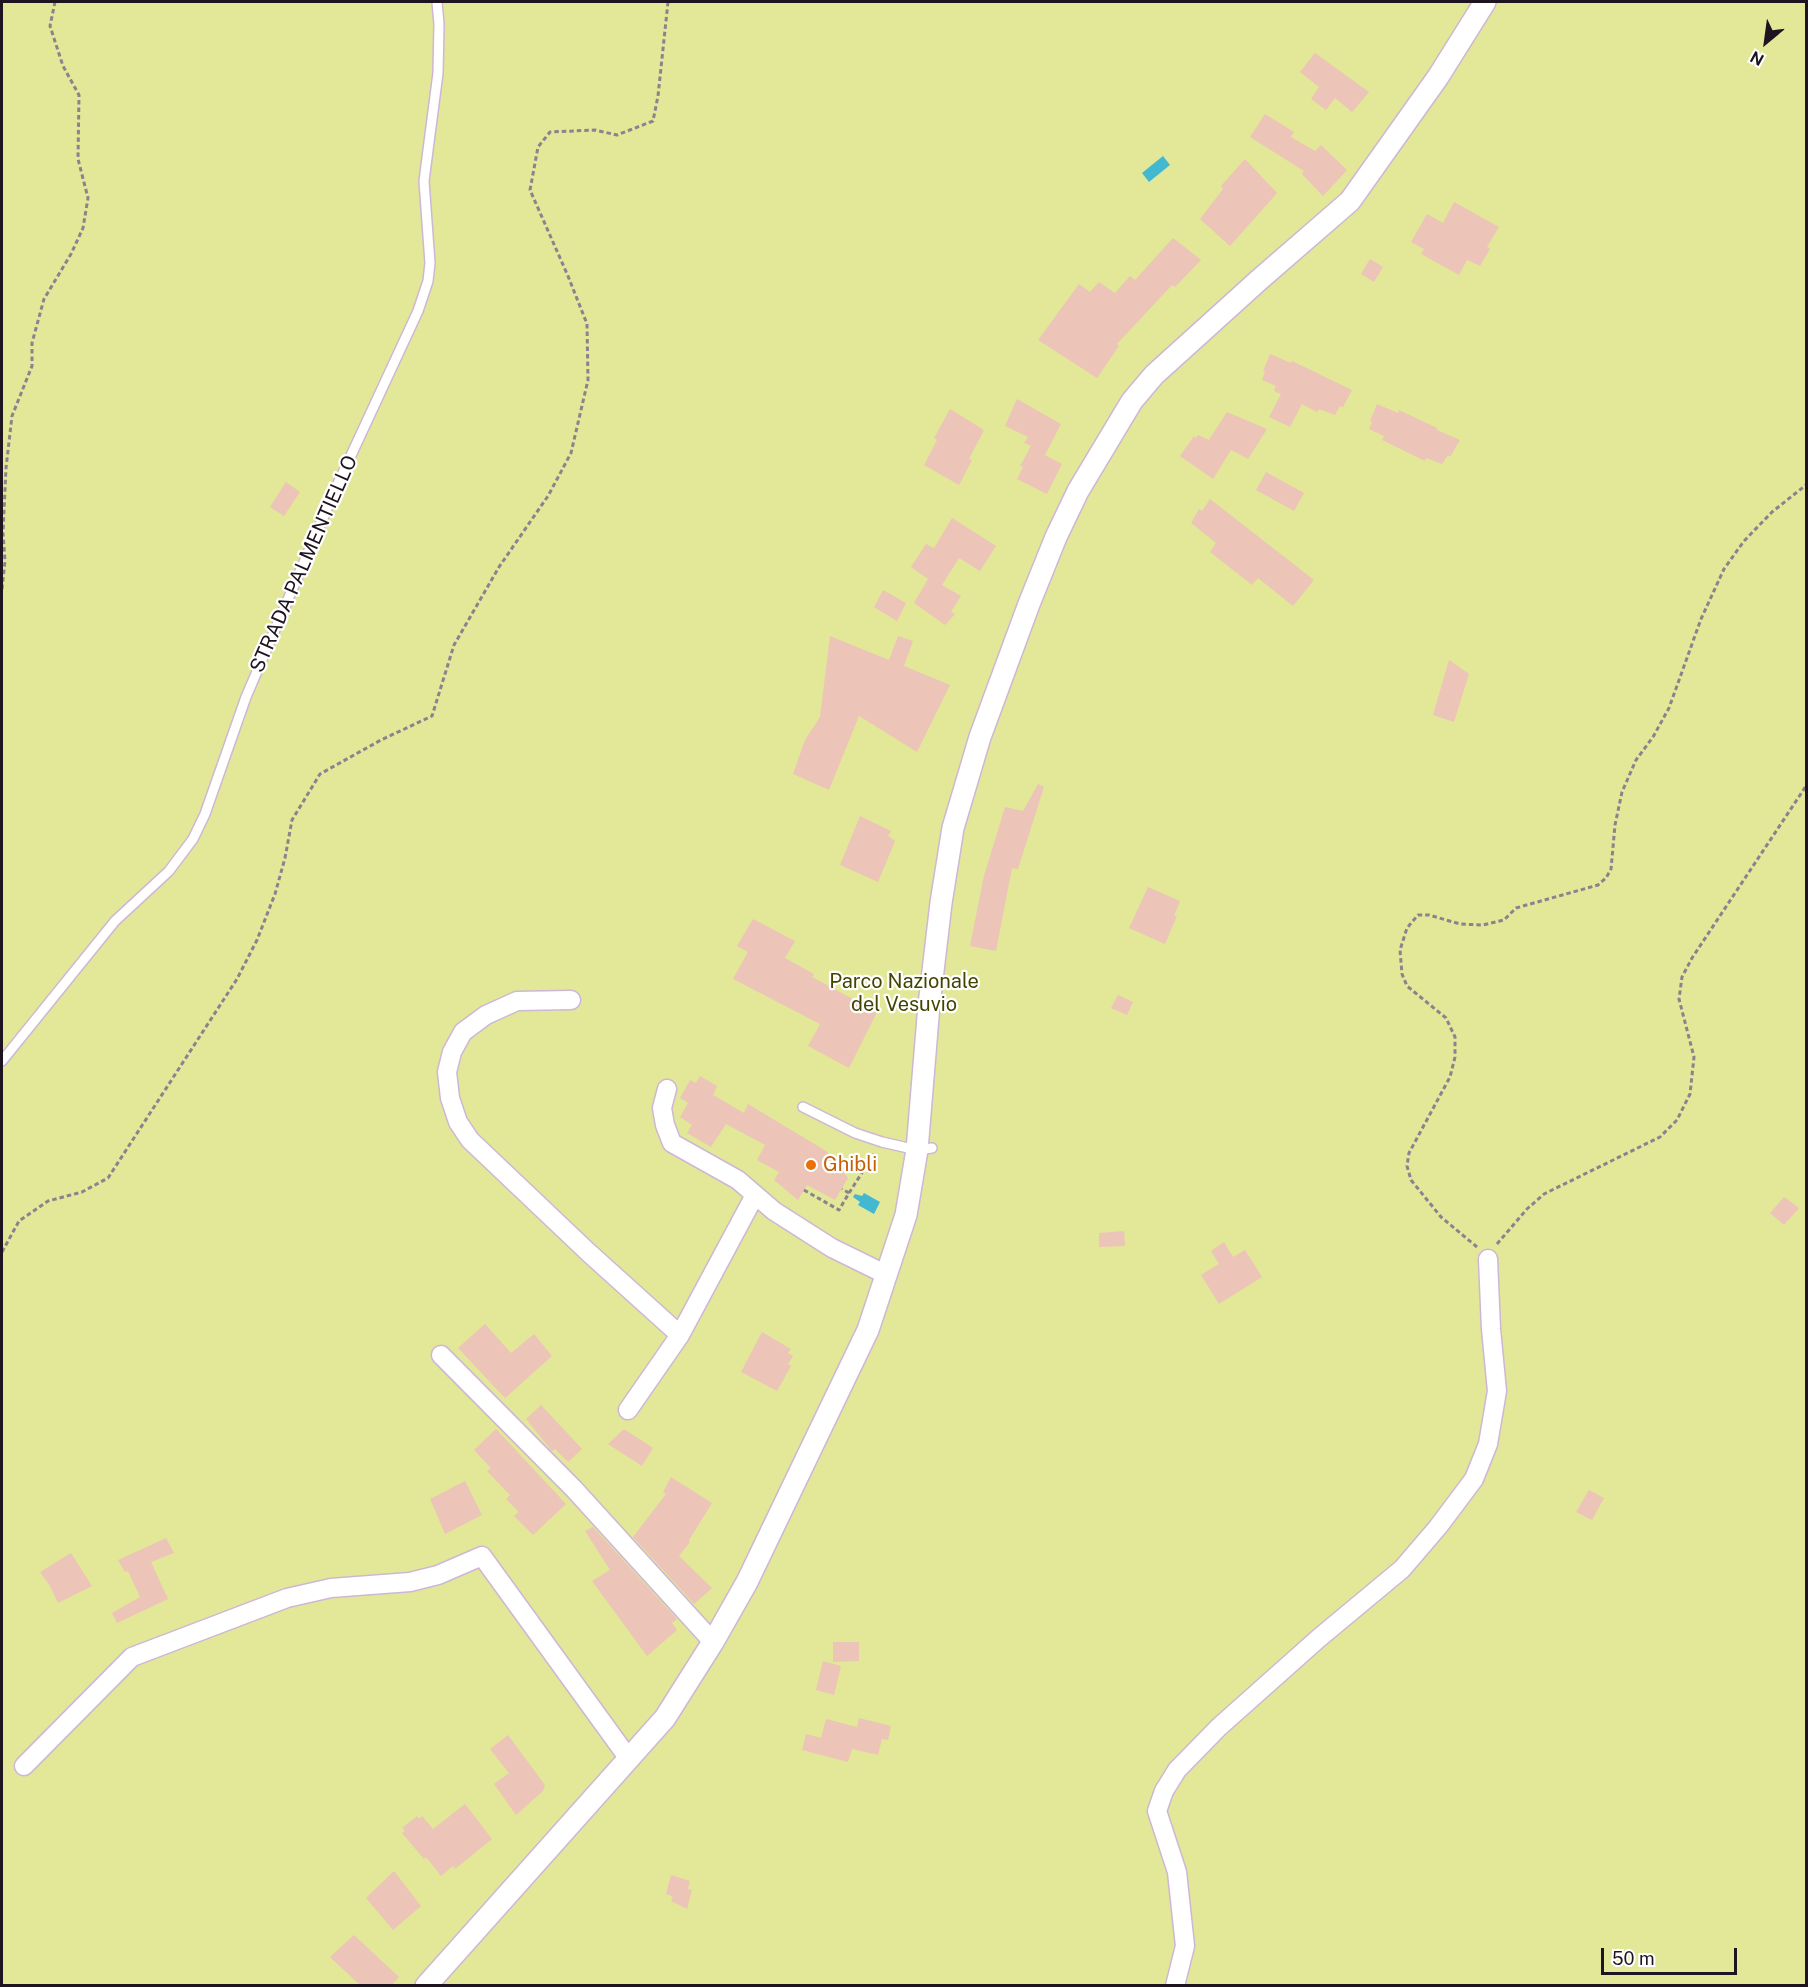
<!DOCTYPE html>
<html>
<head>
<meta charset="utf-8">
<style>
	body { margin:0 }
	#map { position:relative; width:1808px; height:1987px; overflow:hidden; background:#fcf2ff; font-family:"Public Sans",sans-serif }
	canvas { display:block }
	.frame { position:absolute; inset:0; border:3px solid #1d141f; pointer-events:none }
	.north { position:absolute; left:1736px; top:12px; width:60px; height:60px; -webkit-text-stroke:4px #fff; paint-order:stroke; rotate:209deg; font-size:16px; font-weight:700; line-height:24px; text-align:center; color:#1d141f }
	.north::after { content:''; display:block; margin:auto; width:21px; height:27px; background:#1d141f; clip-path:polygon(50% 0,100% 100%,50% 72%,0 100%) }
	.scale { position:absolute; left:1601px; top:1948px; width:136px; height:27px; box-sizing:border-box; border:3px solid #1d141f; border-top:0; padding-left:8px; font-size:18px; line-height:21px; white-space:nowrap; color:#1d141f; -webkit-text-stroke:4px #fff; paint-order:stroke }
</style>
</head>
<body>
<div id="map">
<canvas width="1808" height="1987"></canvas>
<div class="frame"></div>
<div class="north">N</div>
<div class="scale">50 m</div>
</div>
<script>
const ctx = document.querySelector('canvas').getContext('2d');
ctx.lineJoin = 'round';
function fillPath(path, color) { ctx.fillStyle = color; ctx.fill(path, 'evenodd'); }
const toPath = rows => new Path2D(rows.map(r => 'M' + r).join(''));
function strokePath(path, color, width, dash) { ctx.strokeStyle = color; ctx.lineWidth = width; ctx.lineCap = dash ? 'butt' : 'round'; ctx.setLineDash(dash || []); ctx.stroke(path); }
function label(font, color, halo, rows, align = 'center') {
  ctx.font = font + ' "Public Sans",sans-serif'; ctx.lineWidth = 4.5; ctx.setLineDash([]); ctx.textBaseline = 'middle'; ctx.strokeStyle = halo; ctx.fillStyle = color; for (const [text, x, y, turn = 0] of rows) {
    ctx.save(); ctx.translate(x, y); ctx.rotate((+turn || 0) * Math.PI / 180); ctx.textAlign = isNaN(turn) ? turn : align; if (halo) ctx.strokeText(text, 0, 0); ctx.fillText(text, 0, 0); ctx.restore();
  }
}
fillPath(toPath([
	[2,2,1806,2,1806,1985,2,1985]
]), '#e2e898');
fillPath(toPath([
	[1163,156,1170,165,1149,182,1142,173],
	[864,1193,880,1202,874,1214,858,1205,860,1202,853,1197,855,1194,862,1196]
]), '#42b8d1');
fillPath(toPath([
	[1315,53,1369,92,1352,112,1335,98,1326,110,1311,99,1319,87,1300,72],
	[1265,114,1294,132,1291,137,1315,151,1321,145,1347,170,1323,196,1302,174,1304,171,1250,137],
	[1245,159,1277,193,1230,246,1200,219,1223,189,1221,186],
	[1454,202,1499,227,1487,247,1490,249,1480,266,1467,260,1459,275,1421,254,1424,249,1411,242,1427,214,1443,223],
	[1173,238,1201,260,1175,287,1172,285,1117,344,1119,346,1097,378,1038,340,1079,284,1090,292,1099,282,1115,293,1130,276,1135,280],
	[1370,259,1383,267,1374,282,1361,274],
	[1270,354,1291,363,1292,361,1352,390,1343,407,1340,406,1335,415,1319,409,1317,412,1302,404,1290,427,1269,417,1281,394,1274,391,1276,386,1262,380,1265,372,1263,371],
	[1017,399,1061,424,1045,455,1062,464,1047,494,1017,479,1023,467,1020,466,1031,446,1024,443,1028,437,1005,426],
	[1377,404,1398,413,1399,410,1437,428,1437,430,1460,440,1450,457,1448,455,1442,464,1426,458,1425,461,1382,440,1384,436,1369,429,1372,422,1370,421],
	[950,409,984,430,969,459,972,460,959,485,924,465,937,440,934,438],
	[1227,412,1267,429,1248,459,1231,450,1213,479,1180,456,1194,436,1196,438,1198,435,1209,440],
	[1266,472,1304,493,1294,511,1256,490],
	[286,482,300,492,284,516,270,507],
	[1210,499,1314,580,1293,606,1258,578,1252,585,1210,552,1216,543,1191,523,1199,509,1202,511],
	[952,518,996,546,980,571,959,558,942,585,961,596,951,612,955,614,945,625,914,603,928,579,911,567,926,544,934,548],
	[883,590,906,603,897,621,874,607],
	[830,636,889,660,898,636,913,641,904,666,950,685,917,752,859,716,829,790,793,774,805,740,820,717],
	[1449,660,1469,674,1454,722,1433,715],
	[1038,784,1044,787,1018,869,1012,868,996,951,970,946,984,876,1005,807,1023,811],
	[860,816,891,831,888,836,895,841,878,882,840,865],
	[1148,887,1180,901,1174,916,1177,916,1165,944,1129,928],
	[753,919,795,941,785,958,814,974,812,977,877,1012,849,1068,808,1046,820,1024,733,979,748,952,737,946],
	[1118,995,1133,1002,1127,1015,1111,1008],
	[700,1076,717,1086,713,1095,744,1113,748,1104,826,1151,848,1178,835,1200,807,1185,798,1200,774,1180,779,1172,757,1160,765,1145,726,1124,711,1147,687,1133,692,1125,680,1117,688,1103,680,1098,690,1080,696,1083],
	[1784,1197,1799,1208,1784,1225,1770,1213],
	[1124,1231,1125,1246,1099,1247,1099,1233],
	[1224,1242,1233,1257,1245,1250,1262,1277,1219,1304,1201,1275,1219,1264,1211,1251],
	[485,1324,511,1353,534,1334,552,1356,505,1398,458,1348],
	[762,1332,791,1349,788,1353,793,1356,788,1364,791,1366,777,1391,741,1372],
	[541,1405,582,1449,568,1462,555,1449,552,1451,526,1419],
	[496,1429,566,1504,533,1535,514,1516,519,1512,506,1499,510,1495,487,1471,491,1468,474,1450],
	[624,1429,653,1448,642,1466,608,1444],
	[671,1477,712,1503,689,1540,690,1542,679,1556,712,1588,694,1604,633,1537,666,1494,663,1492],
	[465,1481,482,1515,445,1534,430,1499],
	[1589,1490,1604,1498,1592,1520,1576,1512],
	[593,1527,677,1619,672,1623,677,1630,647,1656,592,1581,610,1570,585,1531],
	[166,1538,174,1553,151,1562,168,1599,117,1623,112,1613,140,1597,128,1571,125,1572,118,1560],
	[71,1553,92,1586,58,1603,50,1586,40,1572],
	[833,1642,859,1642,859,1661,833,1662],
	[823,1661,841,1666,834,1695,816,1690],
	[859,1718,891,1726,888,1740,882,1739,878,1755,852,1749,848,1762,802,1750,806,1734,821,1738,826,1719,857,1727],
	[508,1735,545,1785,543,1791,516,1815,494,1784,509,1773,490,1749],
	[465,1804,492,1839,455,1869,453,1866,441,1876,426,1857,424,1859,402,1833,405,1831,402,1828,417,1816,419,1819,422,1816,433,1829],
	[394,1871,421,1906,393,1930,366,1898],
	[671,1875,690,1881,688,1889,692,1890,687,1909,671,1901,673,1897,666,1894],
	[354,1935,399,1977,391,1986,361,1986,330,1957]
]), '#ecc4b8');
const service = toPath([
	[2,1061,115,921,169,871,193,839,205,814,246,697,335,490,418,311,428,281,430,263,424,181,438,73,439,24,437,2],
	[803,1107,855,1133,882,1142,917,1150,932,1148]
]);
const minor = toPath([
	[571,1000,517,1001,486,1015,463,1032,452,1052,447,1072,450,1098,458,1122,470,1140,588,1252,680,1335],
	[667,1089,662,1108,665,1125,672,1143,738,1180,774,1211,832,1248,887,1275],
	[441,1355,574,1489,713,1642],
	[628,1410,680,1335,755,1195],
	[24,1766,132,1657,287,1598,331,1588,410,1582,438,1575,482,1556,629,1759],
	[1175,1986,1185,1946,1177,1872,1157,1811,1164,1791,1177,1770,1219,1727,1319,1638,1402,1569,1438,1527,1474,1479,1488,1444,1497,1391,1491,1329,1488,1259]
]);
const tertiary = toPath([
	[426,1986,665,1718,713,1642,747,1582,868,1330,906,1215,917,1150,929,1005,941,903,953,828,980,737,1029,604,1056,537,1078,491,1132,401,1154,375,1259,280,1350,201,1438,77,1485,2]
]);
strokePath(service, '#ceb7d5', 12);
strokePath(minor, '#ceb7d5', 21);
strokePath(tertiary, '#ceb7d5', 24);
strokePath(toPath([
	[2,589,5,561,3,533,6,468,12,416,32,366,32,343,44,299,71,254,83,228,88,198,78,159,79,95,63,66,50,26,55,2],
	[804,1190,839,1210,849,1193,842,1189],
	[849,1193,874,1154],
	[1497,1244,1527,1209,1544,1194,1660,1137,1677,1120,1690,1094,1694,1057,1679,999,1682,977,1692,958,1806,786],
	[1477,1247,1441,1217,1411,1180,1407,1166,1409,1153,1450,1077,1455,1057,1455,1037,1446,1018,1407,986,1402,974,1400,950,1407,928,1418,915,1429,915,1460,924,1483,925,1504,920,1516,908,1598,885,1606,878,1611,869,1615,825,1622,792,1636,760,1653,737,1669,708,1701,619,1724,569,1744,541,1772,512,1806,485],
	[2,1252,19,1221,48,1201,82,1192,108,1178,237,979,257,940,275,894,285,858,292,820,320,774,381,740,432,716,454,645,499,567,548,496,571,453,588,380,587,324,568,276,530,190,538,147,550,132,595,130,617,135,653,121,658,96,668,2]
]), '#8b828e', 3, [4.5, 3]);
strokePath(service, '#fff', 9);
strokePath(minor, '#fff', 18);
strokePath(tertiary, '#fff', 21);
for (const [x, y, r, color] of [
	[811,1165,6,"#e8710a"]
]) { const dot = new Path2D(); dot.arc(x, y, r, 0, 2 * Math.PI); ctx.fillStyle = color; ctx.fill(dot); strokePath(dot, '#fff', 2); }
label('20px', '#1d141f', '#fff', [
	["STRADA PALMENTIELLO",304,564,-66]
]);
label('20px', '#434400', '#fff', [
	["Parco Nazionale",904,982],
	["del Vesuvio",904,1005]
]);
label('20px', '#c56008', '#fff', [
	["Ghibli",823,1165]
], 'left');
</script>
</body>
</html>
